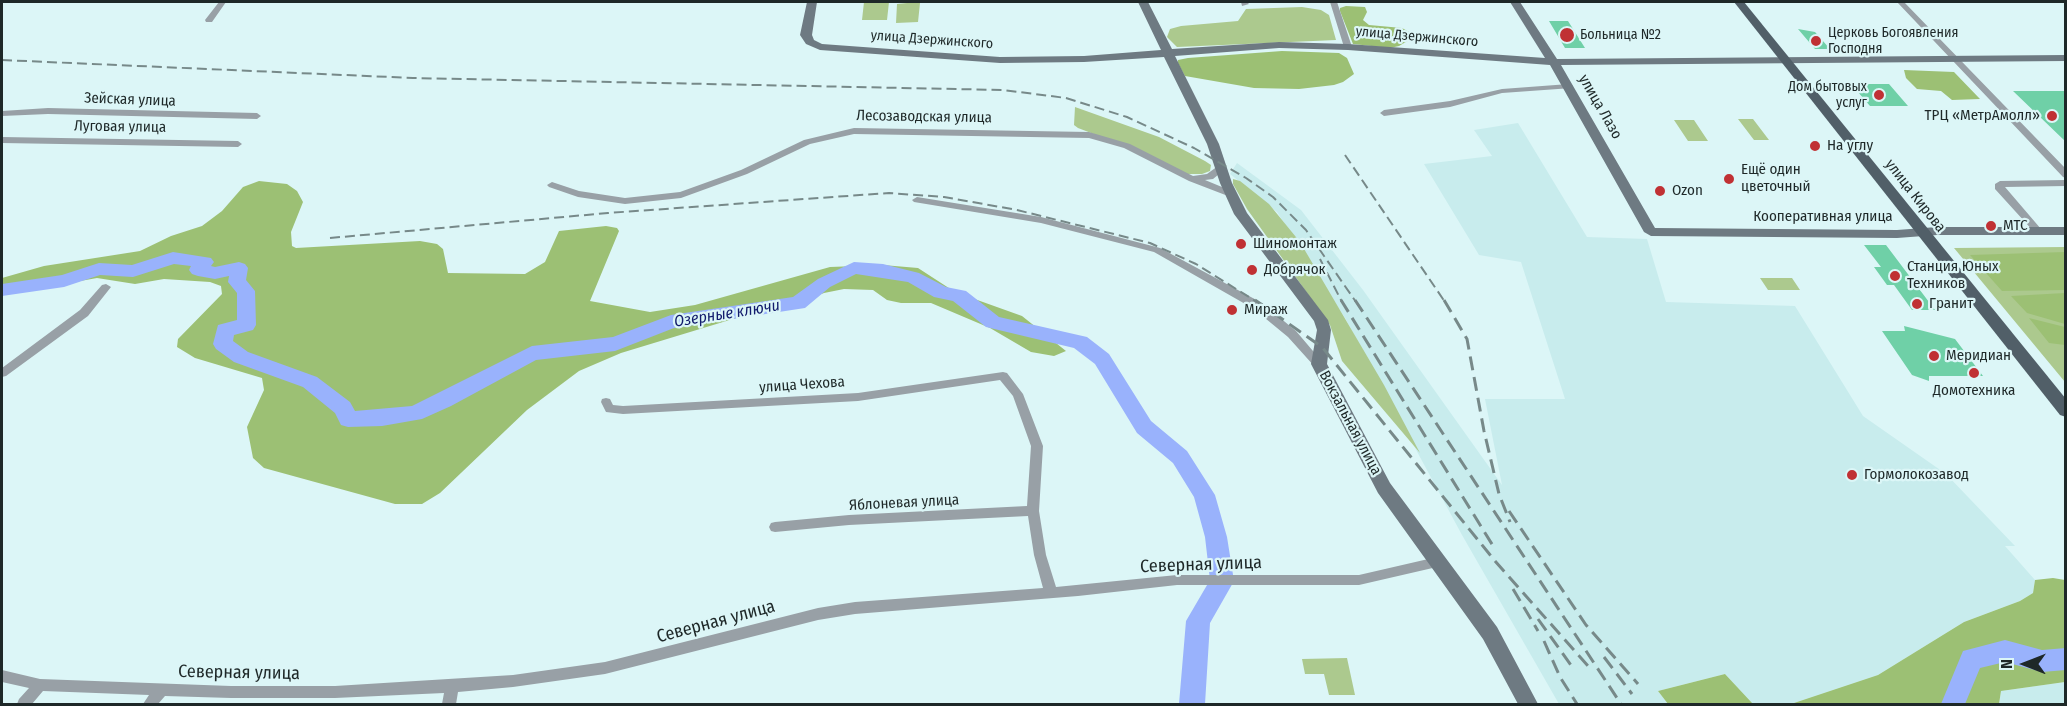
<!DOCTYPE html>
<html>
<head>
<meta charset="utf-8">
<style>
	body { margin:0 }
	#map { position:relative; width:2067px; height:706px; overflow:hidden; background:#dcf6f7; font-family:"Fira Sans Condensed",sans-serif }
	canvas { display:block }
	.frame { position:absolute; inset:0; border:3px solid #1e2828; pointer-events:none }
	.north { position:absolute; left:1995px; top:634px; width:60px; height:60px; -webkit-text-stroke:4px #dcf6f7; paint-order:stroke; rotate:270deg; font-size:16px; font-weight:700; line-height:24px; text-align:center; color:#1e2828 }
	.north::after { content:''; display:block; margin:auto; width:21px; height:27px; background:#1e2828; clip-path:polygon(50% 0,100% 100%,50% 72%,0 100%) }
</style>
</head>
<body>
<div id="map">
<canvas width="2067" height="706"></canvas>
<div class="frame"></div>
<div class="north">N</div>
</div>
<script>
const ctx = document.querySelector('canvas').getContext('2d');
ctx.lineJoin = 'round';
function fillPath(path, color) { ctx.fillStyle = color; ctx.fill(path, 'evenodd'); }
const toPath = rows => new Path2D(rows.map(r => 'M' + r).join(''));
function strokePath(path, color, width, dash) { ctx.strokeStyle = color; ctx.lineWidth = width; ctx.lineCap = dash ? 'butt' : 'round'; ctx.setLineDash(dash || []); ctx.stroke(path); }
function label(font, color, halo, rows, align = 'center') {
  ctx.font = font + ' "Fira Sans Condensed",sans-serif'; ctx.lineWidth = 4.5; ctx.setLineDash([]); ctx.textBaseline = 'middle'; ctx.strokeStyle = halo; ctx.fillStyle = color; for (const [text, x, y, turn = 0] of rows) {
    ctx.save(); ctx.translate(x, y); ctx.rotate((+turn || 0) * Math.PI / 180); ctx.textAlign = isNaN(turn) ? turn : align; if (halo) ctx.strokeText(text, 0, 0); ctx.fillText(text, 0, 0); ctx.restore();
  }
}
fillPath(toPath([
	[1518,123,1587,237,1647,239,1666,302,1795,306,1863,416,1946,474,2015,546,2005,546,2035,580,2033,593,2020,601,1964,622,1878,675,1791,704,1753,704,1725,674,1658,691,1668,704,1559,704,1462,535,1345,318,1277,212,1230,174,1237,163,1301,210,1363,290,1502,485,1485,399,1565,399,1521,262,1479,255,1424,164,1492,156,1474,130],
	[2065,682,2065,704,1999,704,2001,691]
]), '#c8eced');
fillPath(toPath([
	[864,2,889,2,887,20,862,20],
	[917,2,920,3,918,22,896,23,897,4],
	[1302,7,1321,10,1329,15,1336,40,1177,47,1167,37,1170,29,1181,26,1238,21,1246,9],
	[1075,107,1159,137,1205,161,1211,165,1210,171,1202,174,1183,174,1128,147,1078,128,1074,125],
	[1738,119,1753,119,1769,140,1754,140],
	[1674,120,1694,120,1708,141,1688,141],
	[1233,179,1240,181,1269,204,1300,242,1384,385,1420,453,1342,361,1330,325,1247,209,1233,184],
	[2065,247,2065,382,1954,248],
	[1760,278,1792,278,1800,290,1768,290],
	[1347,658,1355,695,1329,695,1324,674,1305,674,1302,659]
]), '#acc98e');
fillPath(toPath([
	[1346,6,1365,7,1367,12,1363,20,1369,25,1402,28,1416,36,1399,46,1390,48,1353,44,1340,11,1340,8],
	[1282,51,1339,53,1347,58,1354,74,1343,82,1334,85,1299,89,1254,88,1185,76,1178,63,1178,60,1188,58],
	[1904,70,1954,72,1980,99,1952,100,1941,91,1917,89,1906,78],
	[259,181,287,184,297,191,303,202,291,232,292,246,296,248,420,241,437,244,443,249,448,273,525,274,545,262,559,231,606,226,617,228,619,231,590,301,650,312,695,305,830,267,883,265,918,268,955,292,1022,316,1066,351,1054,356,1031,352,990,328,931,303,901,303,887,300,873,290,844,289,824,293,775,312,746,315,621,353,579,371,527,410,440,493,422,504,395,504,264,468,253,458,247,427,264,390,262,378,195,358,177,347,178,339,222,294,221,286,210,282,164,279,135,284,97,278,2,295,2,278,44,266,140,251,171,236,202,226,222,211,243,187],
	[2065,252,2065,290,2002,291,1970,255],
	[2065,293,2065,324,2027,313,2011,296],
	[2029,318,2065,327,2065,345,2049,343],
	[2053,578,2065,580,2065,682,2001,691,1999,704,1791,704,1878,675,1964,622,2020,601,2033,593,2035,580],
	[1725,674,1753,704,1668,704,1658,691]
]), '#9cc074');
fillPath(toPath([
	[173,252,211,258,214,262,211,266,215,267,239,262,245,264,248,268,246,280,255,291,256,325,253,330,234,335,233,341,248,352,317,377,350,402,355,411,412,406,532,346,613,337,671,315,793,297,818,279,854,262,883,264,919,273,946,287,966,291,999,317,1087,337,1109,354,1151,421,1187,451,1215,495,1227,537,1234,581,1210,623,1205,704,1179,704,1186,621,1210,580,1205,537,1194,497,1173,463,1137,433,1095,364,1074,348,986,327,953,301,934,297,908,282,856,274,830,287,805,308,674,328,615,351,536,360,451,406,422,419,382,426,348,427,341,425,335,413,303,387,234,362,216,349,213,344,218,325,237,320,237,293,228,282,229,276,215,279,198,276,192,274,189,270,191,266,174,264,133,277,100,275,64,287,2,296,2,284,62,275,99,263,132,265,173,252],
	[2005,640,2042,650,2066,648,2066,670,2042,672,2005,662,1980,668,1965,704,1941,704,1963,651,2005,640]
]), '#99b2fc');
fillPath(toPath([
	[1549,21,1568,21,1585,48,1565,48],
	[1798,29,1815,32,1830,49,1815,49],
	[1851,84,1889,84,1908,106,1870,106],
	[2013,91,2066,91,2066,142],
	[1864,245,1886,245,1935,310,1912,310,1894,285,1887,285,1874,267,1881,267],
	[1904,326,1955,339,1983,376,1929,376,1929,381,1912,375,1882,331,1905,331]
]), '#6fd0a7');
fillPath(toPath([
	[219,2,226,2,212,22,206,22,205,20,219,2],
	[1241,2,1247,2,1249,4,1242,6,1241,2],
	[1330,2,1337,2,1352,47,1351,49,1345,49,1344,47,1330,2],
	[1897,2,1904,2,2066,169,2066,178,2063,177,1897,2],
	[1569,84,1573,86,1572,88,1502,93,1450,107,1384,116,1380,113,1384,110,1450,101,1502,89,1569,84],
	[48,108,257,113,261,116,257,119,48,114,2,116,2,111,48,108],
	[854,128,1089,132,1130,144,1193,176,1207,174,1218,166,1224,166,1224,170,1213,179,1205,180,1234,192,1236,194,1231,197,1228,196,1189,181,1124,148,1089,138,854,134,810,144,747,174,681,198,625,204,578,197,549,187,547,185,552,182,579,191,625,198,680,192,741,170,804,140,854,128],
	[2,137,238,141,242,144,238,147,2,143,2,137],
	[2066,180,2066,186,2005,187,2041,229,2043,231,2041,233,2038,234,2035,233,1995,189,1995,184,2000,181,2066,180],
	[917,197,1041,217,1160,248,1262,303,1296,331,1324,364,1319,368,1315,367,1288,337,1254,309,1154,252,1041,223,914,202,912,200,917,197],
	[106,284,111,287,88,316,6,376,2,377,2,368,80,310,102,285,106,284],
	[1003,372,1007,373,1023,394,1043,446,1039,511,1046,555,1056,587,1177,575,1359,575,1437,557,1441,558,1443,562,1441,566,1437,567,1359,585,1177,585,1078,596,855,614,818,620,605,674,513,687,458,692,456,704,442,704,444,693,335,698,231,698,165,696,158,704,143,704,149,695,43,691,32,704,17,704,19,699,29,688,2,682,2,670,40,679,231,686,335,686,513,675,605,662,818,608,855,602,1043,588,1034,555,1028,516,849,525,775,532,771,531,769,527,771,523,775,522,849,515,1027,506,1031,446,1013,396,1000,380,858,401,623,414,606,412,601,402,602,399,606,398,610,399,613,405,623,406,858,393,1003,372]
]), '#98a0a6');
fillPath(toPath([
	[807,2,817,2,812,35,814,40,822,44,1000,57,1084,56,1161,50,1138,2,1148,2,1172,49,1279,42,1348,44,1545,58,1510,2,1520,2,1557,59,2066,55,2066,61,1561,65,1655,228,1897,230,1937,227,2066,227,2066,235,1937,235,1897,238,1651,236,1644,232,1550,65,1348,50,1279,48,1175,56,1219,144,1232,183,1247,213,1328,320,1331,330,1327,364,1390,483,1497,627,1538,704,1518,704,1483,639,1378,493,1311,364,1317,330,1314,321,1234,214,1220,183,1207,144,1164,57,1084,62,1000,63,820,50,806,44,800,35,807,2]
]), '#6e7a82');
fillPath(toPath([
	[1734,2,1744,2,2066,399,2066,417,2060,415,1734,2]
]), '#515f68');
strokePath(toPath([
	[2,60,413,78,1003,90,1066,98,1127,117,1194,148,1246,178,1273,197,1306,230,1356,302],
	[1345,155,1445,302],
	[330,238,608,213,889,193,944,197,1017,210,1150,243,1196,264,1257,302],
	[1320,259,1342,302]
]), '#778989', 2, [10, 5]);
strokePath(toPath([
	[1255,300,1322,347,1495,561,1588,666],
	[1341,300,1495,549],
	[1355,300,1621,704],
	[1444,300,1467,339,1484,431,1499,494,1510,522],
	[1509,511,1586,625,1638,684],
	[1513,589,1538,631],
	[1538,619,1573,668],
	[1544,641,1560,677,1577,704],
	[1604,657,1632,694]
]), '#778989', 3, [14, 7]);
for (const [x, y, r, color] of [
	[1567,35,8,"#c03134"],
	[1816,41,6,"#c03134"],
	[1879,95,6,"#c03134"],
	[2052,116,6,"#c03134"],
	[1815,146,6,"#c03134"],
	[1729,179,6,"#c03134"],
	[1660,191,6,"#c03134"],
	[1991,226,6,"#c03134"],
	[1241,244,6,"#c03134"],
	[1252,270,6,"#c03134"],
	[1895,276,6,"#c03134"],
	[1917,304,6,"#c03134"],
	[1232,310,6,"#c03134"],
	[1934,356,6,"#c03134"],
	[1974,373,6,"#c03134"],
	[1852,475,6,"#c03134"]
]) { const dot = new Path2D(); dot.arc(x, y, r, 0, 2 * Math.PI); ctx.fillStyle = color; ctx.fill(dot); strokePath(dot, '#dcf6f7', 2); }
label('14px', '#1e2828', '#dcf6f7', [
	["Церковь Богоявления",1828,33],
	["Господня",1828,49],
	["Больница №2",1580,35],
	["Дом бытовых",1867,87,"right"],
	["услуг",1867,103,"right"]
], 'left');
label('14px', '#1e2828', '#dcf6f7', [
	["улица Дзержинского",1417,37,5],
	["улица Дзержинского",932,40,4]
]);
label('15px', '#1e2828', '#dcf6f7', [
	["Зейская улица",130,100,2],
	["улица Лазо",1600,107,60],
	["Лесозаводская улица",924,117,1],
	["Луговая улица",120,127,1],
	["улица Кирова",1915,196,52],
	["Кооперативная улица",1823,217],
	["улица Чехова",802,385,-4],
	["Вокзальная улица",1350,423,62],
	["Яблоневая улица",904,503,-3]
]);
label('15px', '#1e2828', '#dcf6f7', [
	["ТРЦ «МетрАмолл»",2040,116,"right"],
	["На углу",1827,146],
	["Ещё один",1741,170],
	["цветочный",1741,187],
	["Ozon",1672,191],
	["МТС",2003,226],
	["Шиномонтаж",1253,244],
	["Станция Юных",1907,267],
	["Техников",1907,284],
	["Добрячок",1264,270],
	["Гранит",1929,304],
	["Мираж",1244,310],
	["Меридиан",1946,356],
	["Домотехника",1974,391,"center"],
	["Гормолокозавод",1864,475]
], 'left');
label('italic 16px', '#121b6d', '#dcf6f7', [
	["Озерные ключи",727,314,-9]
]);
label('18px', '#1e2828', '#dcf6f7', [
	["Северная улица",1201,565,-2],
	["Северная улица",716,622,-15],
	["Северная улица",239,673,1]
]);
</script>
</body>
</html>
